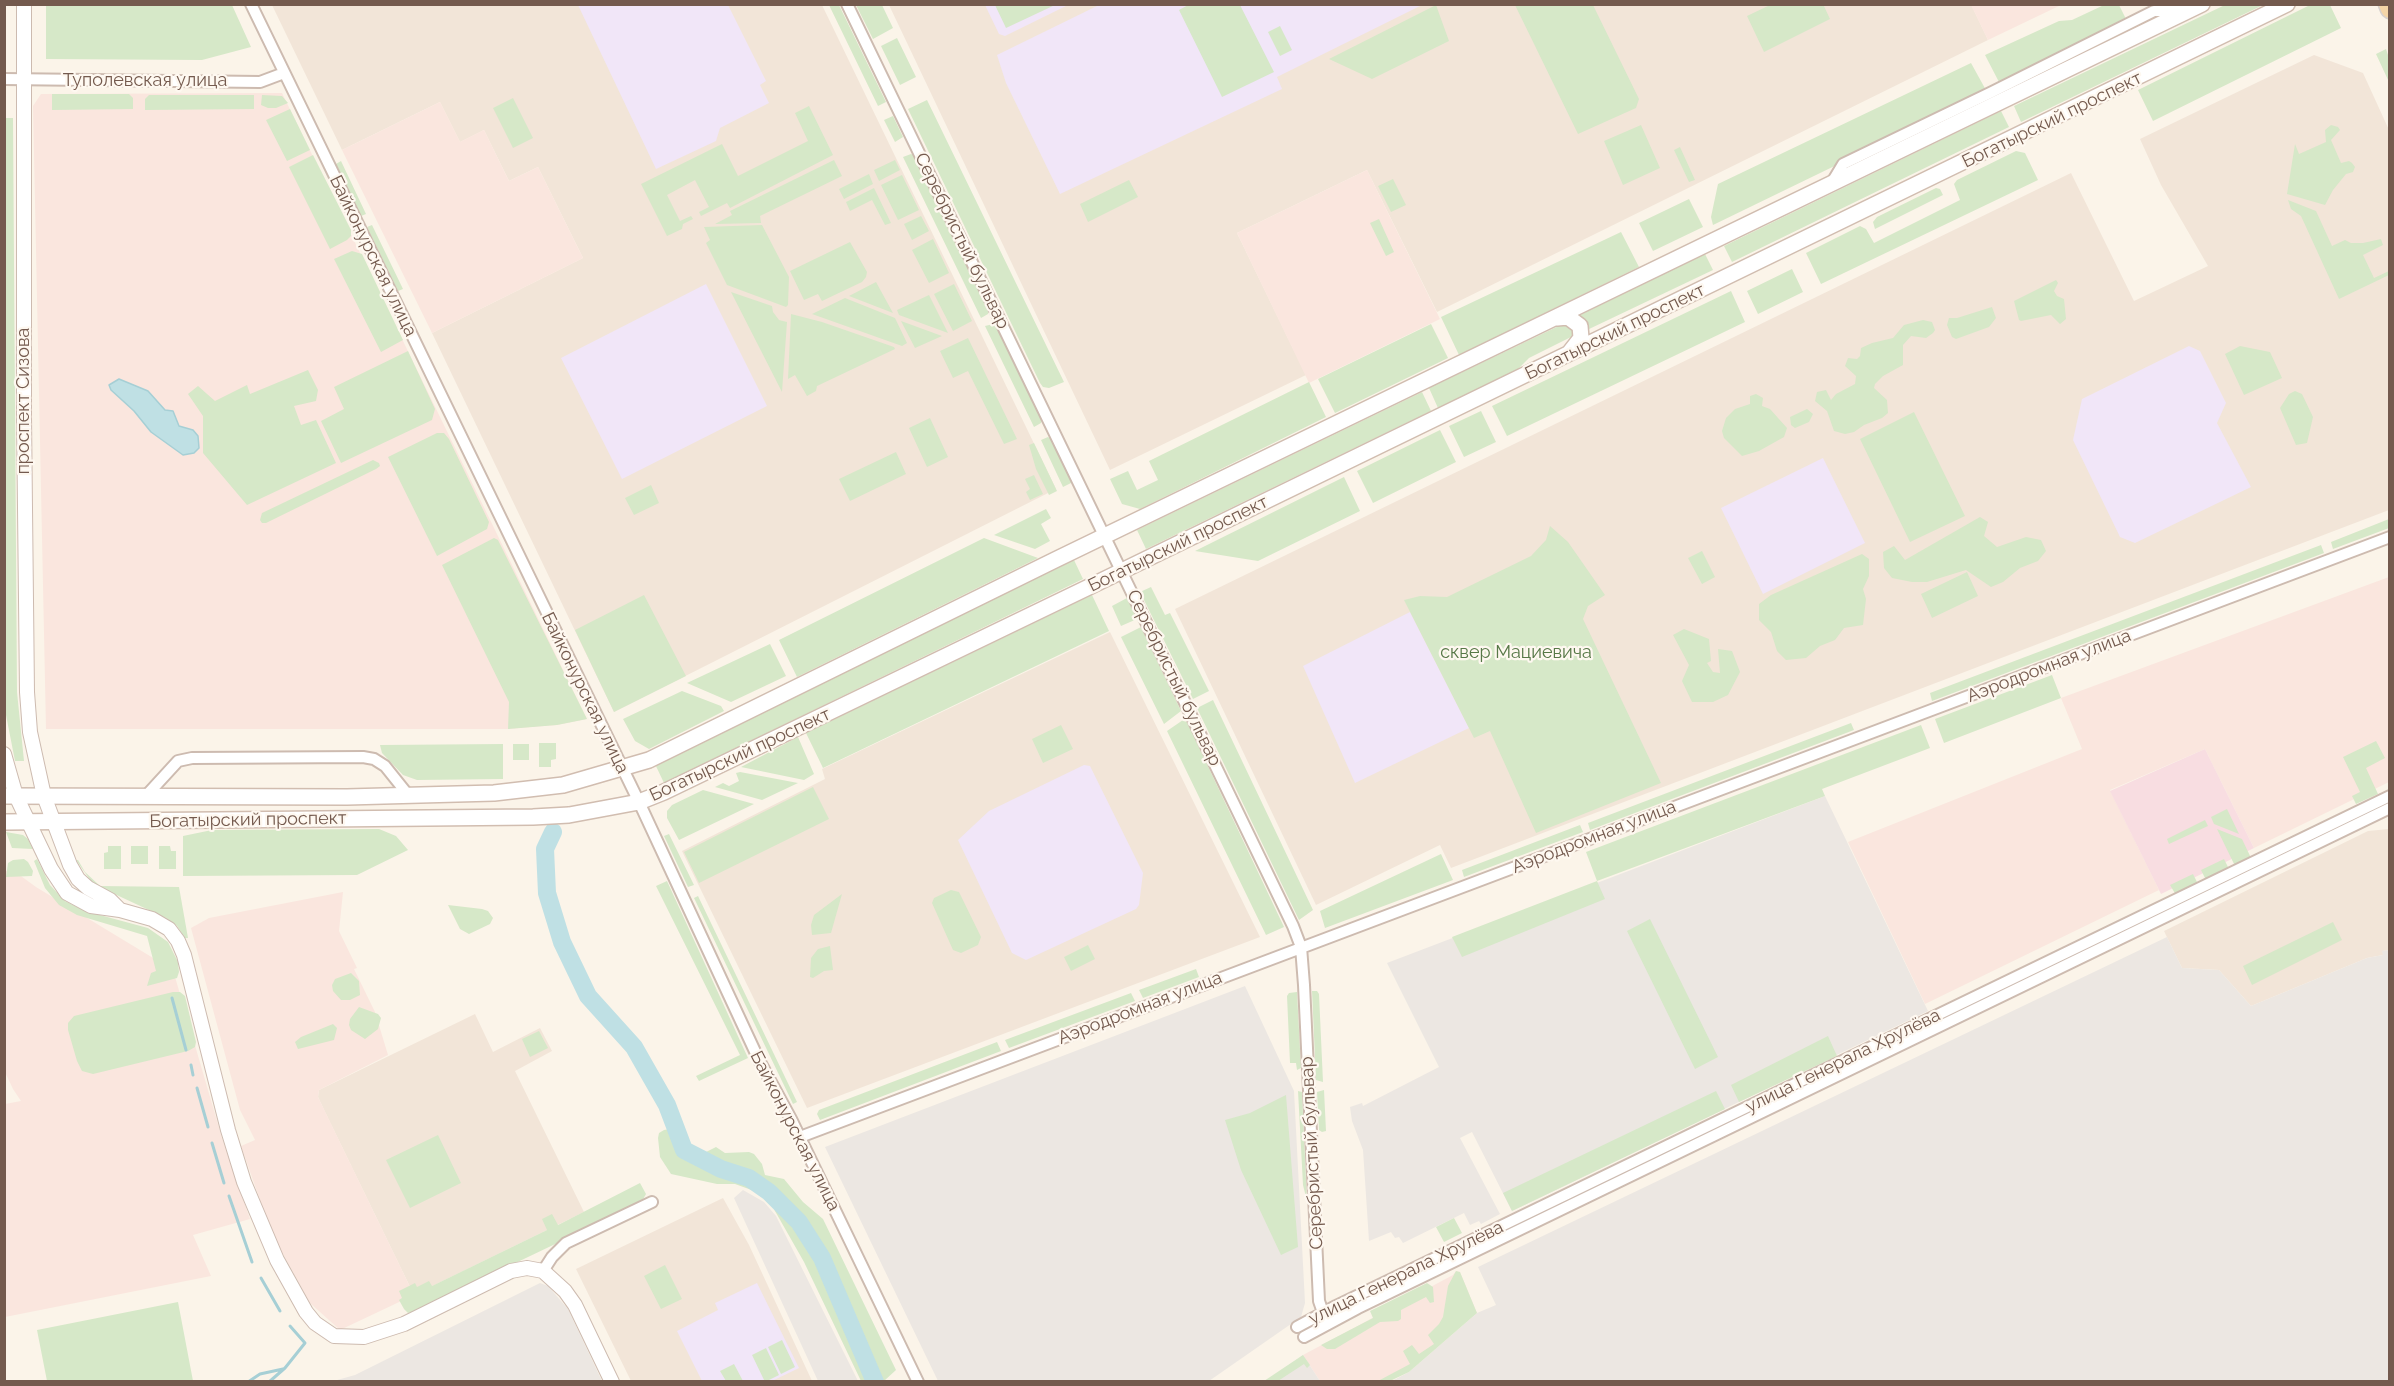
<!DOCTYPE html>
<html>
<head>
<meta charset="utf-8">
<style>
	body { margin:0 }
	#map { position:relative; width:2394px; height:1386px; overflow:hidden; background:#fbf4e9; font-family:Raleway,sans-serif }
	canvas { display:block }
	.frame { position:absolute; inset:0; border:6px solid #745a4e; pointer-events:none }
</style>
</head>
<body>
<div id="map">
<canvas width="2394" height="1386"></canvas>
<div class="frame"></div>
</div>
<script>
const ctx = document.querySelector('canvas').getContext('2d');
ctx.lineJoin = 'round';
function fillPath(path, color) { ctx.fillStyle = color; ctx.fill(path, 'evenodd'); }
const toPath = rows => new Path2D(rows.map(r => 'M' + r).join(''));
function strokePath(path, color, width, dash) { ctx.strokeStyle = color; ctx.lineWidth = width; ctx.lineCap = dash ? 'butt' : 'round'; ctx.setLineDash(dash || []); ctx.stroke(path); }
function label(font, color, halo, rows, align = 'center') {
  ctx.font = font + ' Raleway,sans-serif'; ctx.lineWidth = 4.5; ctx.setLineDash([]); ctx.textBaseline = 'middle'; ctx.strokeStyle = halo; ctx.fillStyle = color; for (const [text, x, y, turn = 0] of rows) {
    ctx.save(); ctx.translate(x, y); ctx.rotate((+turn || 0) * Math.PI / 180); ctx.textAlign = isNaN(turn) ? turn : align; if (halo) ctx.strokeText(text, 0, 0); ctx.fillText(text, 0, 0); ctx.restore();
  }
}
fillPath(toPath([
	[1971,4,1988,40,1437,312,1367,170,1237,233,1306,375,1110,470,889,5],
	[272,5,822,5,1056,489,614,712,432,333,583,258,538,167,509,181,484,130,460,142,440,102,342,150],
	[2314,55,2363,73,2389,130,2389,510,1451,868,1440,845,1316,905,1175,609,2071,173,2134,301,2208,266,2161,185,2140,139],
	[1110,632,1260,937,807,1108,682,851,825,779,822,769],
	[2389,829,2389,950,2383,951,2383,955,2367,958,2251,1006,2219,970,2182,968,2164,931,2368,831],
	[475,1014,493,1052,540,1028,552,1051,515,1071,584,1212,414,1295,327,1116,318,1097,319,1090],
	[723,1198,749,1245,812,1381,631,1381,576,1269]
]), '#f2e5d8');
fillPath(toPath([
	[1971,5,2061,5,1988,40],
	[282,93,385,304,587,719,557,725,508,729,46,729,33,106,41,94],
	[440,102,460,142,484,130,509,181,538,167,583,258,432,333,342,150],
	[1367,170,1440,319,1309,383,1237,233],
	[2389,577,2389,782,2254,848,2205,749,2110,790,2159,890,1925,1004,1848,842,2082,749,2061,698],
	[5,871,14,871,36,887,173,970,222,1138,250,1219,193,1235,211,1276,5,1317,5,1104,21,1101,13,1089,4,1070],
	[343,892,339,931,357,968,354,969,375,1012,388,1055,319,1090,318,1097,414,1295,340,1330,310,1303,272,1234,241,1146,255,1140,240,1110,191,928,209,918],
	[1456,1271,1460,1272,1477,1313,1390,1381,1320,1381,1303,1355,1453,1275]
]), '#fae6de');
fillPath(toPath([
	[1825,796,1928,1011,1512,1211,1472,1132,1460,1138,1500,1214,1481,1224,1479,1221,1470,1225,1464,1213,1403,1243,1399,1237,1395,1238,1391,1232,1369,1241,1363,1150,1352,1121,1350,1107,1362,1103,1363,1106,1439,1067,1387,963],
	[2167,937,2182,968,2219,970,2251,1006,2367,958,2383,955,2382,951,2389,950,2389,1381,1390,1382,1409,1372,1477,1313,1496,1305,1478,1267],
	[1245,986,1294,1091,1305,1303,1301,1317,1209,1381,938,1381,825,1147],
	[743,1190,764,1202,776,1216,858,1381,818,1381,734,1198],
	[540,1283,548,1286,568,1309,602,1381,330,1382,355,1375],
	[1303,1355,1320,1381,1264,1382]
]), '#ece7e2');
fillPath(toPath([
	[578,5,728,5,766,81,760,85,769,103,720,128,716,141,656,169],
	[985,5,1068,5,1005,36,999,34],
	[1099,5,1422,5,1277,77,1282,89,1060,194,1006,83,997,55],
	[706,284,767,406,622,479,561,358],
	[2189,346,2200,351,2226,403,2217,423,2251,487,2135,543,2120,537,2073,440,2082,399],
	[1823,458,1865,543,1763,594,1721,508],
	[1410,612,1469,728,1355,783,1303,666],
	[1084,765,1090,766,1143,873,1139,905,1136,909,1026,960,1012,953,958,840,989,811],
	[757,1283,799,1368,772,1381,702,1381,677,1331,718,1310,715,1303]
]), '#f1e6f8');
fillPath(toPath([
	[2205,749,2254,848,2161,894,2110,791]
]), '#f8dde1');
fillPath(toPath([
	[1190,4,1240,5,1274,72,1222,97,1179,10],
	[1823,4,1830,19,1764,52,1747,16,1770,5],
	[2227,4,2263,5,2021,122,2014,106],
	[46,5,232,5,251,47,202,60,46,59],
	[829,5,839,5,886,102,878,106],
	[856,5,882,5,893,28,873,39],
	[995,5,1055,5,1006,28],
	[1436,5,1449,41,1372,79,1329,59],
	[1515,5,1593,5,1639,99,1636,108,1578,134],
	[2104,5,2119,5,2127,21,2000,84,1985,55,2059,21,2072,20],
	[2310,5,2330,5,2341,28,2153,121,2138,90],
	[1280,26,1292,50,1280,56,1268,32],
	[897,38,916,77,900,85,881,46],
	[2386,49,2389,58,2389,82,2376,54],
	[1971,63,1987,92,1713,225,1711,217,1718,184],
	[52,94,129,94,133,98,133,109,52,110],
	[149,95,254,95,254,109,145,110,145,99],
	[262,95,282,96,288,103,276,108,268,108,261,105],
	[513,98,533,138,513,148,493,108],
	[927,100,1064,382,1049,388,1043,387,1040,383,908,109],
	[809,106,833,155,730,208,727,203,701,216,699,212,709,207,695,180,667,195,680,221,691,216,693,219,683,224,682,229,667,236,641,184,722,144,738,176,808,141,795,113],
	[290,109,310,150,287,161,266,120],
	[2001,111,2009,127,1732,262,1724,246],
	[893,116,903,137,895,142,884,120],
	[5,118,13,118,17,692,24,761,15,761,6,715,4,685],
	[1641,125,1660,168,1623,185,1604,141],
	[2331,125,2338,127,2340,130,2331,140,2341,163,2349,161,2352,163,2355,167,2353,172,2346,174,2333,190,2325,205,2287,194,2295,144,2299,154,2326,142,2325,130],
	[1680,147,1695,180,1689,182,1674,150],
	[2016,151,2025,153,2038,180,1821,284,1806,253,1860,226,1866,229,1874,243,1960,200,1954,184,1957,180],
	[911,154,914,155,989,309,988,314,981,318,903,157],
	[313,155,351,230,351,236,347,240,330,249,289,167],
	[834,160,842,176,760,216,761,223,715,224,732,215,730,211],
	[895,160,900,170,879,181,874,170],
	[341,161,366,214,361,216,336,164],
	[869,174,873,184,844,199,839,189],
	[902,175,919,210,898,220,881,185],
	[1393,179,1406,205,1391,212,1378,186],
	[1129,180,1138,197,1088,222,1080,204],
	[874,188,891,223,885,225,872,200,850,211,846,202],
	[1936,188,1940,189,1943,195,1875,229,1873,222,1877,217],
	[1689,199,1703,227,1653,251,1639,223],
	[2288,200,2316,211,2332,246,2345,240,2351,243,2363,243,2381,239,2383,245,2363,255,2374,278,2389,271,2389,275,2339,299,2301,216,2291,209],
	[921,216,929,231,912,240,904,224],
	[1379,219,1394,252,1386,256,1370,223],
	[372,225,403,289,398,291,367,227],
	[762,225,789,277,788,305,786,307,727,285,706,243,710,240,704,227],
	[1621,232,1639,267,1459,355,1441,317],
	[933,239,949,273,929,283,912,250],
	[850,242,867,272,866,277,862,282,822,301,818,294,804,300,790,271],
	[352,251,362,254,403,340,381,352,334,259],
	[1705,254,1713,270,1587,330,1578,316],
	[1792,269,1803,292,1758,314,1747,291],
	[2056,280,2058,283,2054,291,2057,296,2064,299,2066,319,2060,324,2051,315,2021,321,2019,320,2014,301],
	[876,282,893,313,849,296],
	[954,284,972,321,953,331,934,294],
	[1731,291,1745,322,1507,436,1492,406],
	[731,292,772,306,773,312,779,320,787,322,782,392],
	[929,295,948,333,899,315,897,310],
	[845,298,895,318,907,343,902,346,812,314],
	[1992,307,1996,318,1989,327,1956,339,1952,337,1947,325,1949,318,1957,318],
	[791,314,822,322,894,347,895,349,817,386,816,391,807,396,795,375,788,379],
	[1923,320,1932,322,1935,330,1933,333,1926,338,1911,336,1903,345,1903,365,1883,376,1875,384,1874,388,1887,400,1888,413,1882,418,1864,425,1854,432,1845,434,1834,431,1827,411,1815,401,1817,392,1826,390,1831,400,1836,394,1855,384,1856,376,1845,366,1848,358,1857,359,1860,356,1861,348,1872,343,1893,338,1904,325],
	[901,321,942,336,915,348],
	[1565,323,1572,325,1574,334,1571,337,1529,358,1517,370,1438,408,1429,388],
	[993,324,997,325,1042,418,1041,423,1034,427,985,326],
	[1431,324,1448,358,1335,413,1318,379],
	[968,338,1017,439,1004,444,968,371,953,378,940,351],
	[2240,346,2270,352,2282,378,2244,395,2225,354],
	[408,351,435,409,432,420,341,463,321,421,344,409,334,387],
	[308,370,318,390,316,401,294,406,301,425,316,420,336,463,247,505,203,453,203,416,188,394,198,386,215,401,247,385,250,394],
	[1309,382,1326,417,1140,509,1122,504,1110,479,1128,471,1137,490,1158,480,1149,461],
	[2295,391,2302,394,2313,417,2307,443,2296,445,2280,408,2289,394],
	[1422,392,1431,411,1146,549,1137,530],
	[1756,394,1763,398,1762,406,1770,409,1787,428,1784,437,1759,451,1742,456,1724,438,1722,431,1726,418,1735,409,1750,404,1750,396],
	[1807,409,1813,414,1809,422,1795,428,1791,425,1790,417],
	[1481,411,1496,442,1464,457,1449,426],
	[1914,412,1965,516,1910,542,1860,439],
	[930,418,948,457,927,467,909,428],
	[1440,430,1456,462,1373,503,1357,471],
	[437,433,444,433,449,439,489,522,487,529,437,556,388,457],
	[1048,437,1052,439,1073,482,1063,487,1041,440],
	[1034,443,1057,491,1049,495,1036,469,1029,445],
	[896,452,906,474,850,501,839,479],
	[373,460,379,463,380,466,376,469,266,523,262,523,260,520,262,513],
	[1034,475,1043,494,1030,500,1026,492,1030,489,1025,479],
	[1344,477,1360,511,1258,561,1195,551],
	[651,485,659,503,634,515,625,498],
	[1046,509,1051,518,1041,524,1050,541,1035,549,994,535],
	[1980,517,1988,522,1984,536,1997,547,2026,537,2041,540,2046,551,2038,561,2020,568,2003,582,1991,587,1966,570,1927,582,1912,582,1892,578,1884,568,1883,552,1894,546,1905,560],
	[2389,519,2389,528,2333,549,2331,542],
	[1550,526,1568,542,1605,595,1588,606,1583,619,1661,783,1536,833,1490,731,1474,738,1404,600,1420,596,1447,597,1531,556,1546,540],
	[494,538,498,540,587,719,557,725,508,729,509,702,442,565],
	[984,538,1038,558,797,677,779,640],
	[2321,545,2324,553,1932,701,1930,693],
	[1702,551,1715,577,1702,584,1688,558],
	[1862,554,1869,559,1869,576,1863,589,1866,599,1863,625,1844,628,1835,640,1820,646,1806,658,1786,660,1777,651,1771,632,1759,620,1759,604,1771,595],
	[1074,560,1083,579,664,783,655,764],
	[1967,572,1978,596,1932,618,1921,594],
	[1151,587,1165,615,1170,613,1209,691,1193,699,1140,592],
	[644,595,686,676,614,712,575,630],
	[1092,595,1109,631,823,768,806,733],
	[1127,598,1137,619,1121,626,1112,606],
	[1141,627,1181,711,1164,724,1121,637],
	[1684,629,1709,639,1711,661,1707,663,1713,672,1720,673,1718,649,1732,651,1740,672,1728,695,1713,702,1692,702,1682,681,1689,665,1673,635],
	[770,644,786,676,731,702,687,683],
	[2052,675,2061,698,1944,743,1935,719],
	[682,691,721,706,724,711,649,749,635,741,623,719],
	[1213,700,1313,910,1299,920,1197,708],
	[1183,720,1187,722,1284,927,1266,935,1167,731],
	[1851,723,1854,730,1590,830,1588,823],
	[1061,725,1073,749,1043,763,1032,739],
	[1921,725,1930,748,1822,789,1825,796,1597,881,1605,899,1462,957,1452,937,1597,881,1586,852],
	[798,737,814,774,804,780,741,767],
	[2376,741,2385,758,2366,768,2378,794,2356,804,2352,796,2360,792,2343,757],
	[556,743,556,759,551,760,551,767,539,767,539,743],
	[503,744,503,779,417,780,403,775,382,753,380,745],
	[513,744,529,744,529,760,513,760],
	[740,772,798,783,762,800,715,787,723,783,729,786,739,781,736,773],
	[813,787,829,819,699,883,684,852],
	[703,790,754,804,679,840,667,818,667,811,672,805],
	[2227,809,2239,834,2214,824,2211,817],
	[2205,820,2208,826,2169,844,2167,839],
	[1580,825,1583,832,1464,877,1462,870],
	[379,829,396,836,408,850,357,875,183,876,183,836,212,830],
	[2217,829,2242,839,2251,858,2235,866],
	[6,832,23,835,28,839,33,849,12,848],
	[669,834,694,885,688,887,664,836],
	[108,846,121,846,121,869,104,869,104,853,108,852],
	[131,846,148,846,148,864,131,864],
	[159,846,170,846,171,851,176,851,176,869,159,869],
	[1441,854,1453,880,1325,928,1320,911],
	[24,859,28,862,33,871,32,876,6,877,8,863,13,860],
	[37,859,50,885,65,901,85,911,148,928,168,942,178,962,179,972,177,978,147,986,151,973,156,971,147,936,77,915,59,905,45,888,34,861],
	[2224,859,2229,869,2206,880,2201,870],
	[76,860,78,860,85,872,100,886,179,887,188,938,185,938,177,926,166,918,93,884],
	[2193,874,2198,884,2176,895,2170,885],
	[667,881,748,1058,699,1081,696,1076,740,1055,656,886],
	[951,890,959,892,981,937,978,945,961,953,953,950,932,903,934,898],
	[842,894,831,933,812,935,811,925,814,915],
	[698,896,797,1102,793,1104,694,898],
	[448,905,482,909,488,911,493,918,490,924,469,934,460,929],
	[1650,919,1718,1057,1695,1069,1627,931],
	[2333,922,2342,940,2252,985,2243,966],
	[1088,945,1095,959,1071,971,1064,957],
	[830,946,833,970,824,971,813,978,810,977,811,958,818,949],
	[1196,969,1199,977,1143,998,1139,990],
	[351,973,359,981,360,995,350,1000,341,1000,333,991,332,985,335,979],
	[1312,991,1317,991,1319,994,1323,1082,1316,1080],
	[173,992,180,992,185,996,196,1042,195,1047,188,1051,93,1074,82,1071,77,1061,68,1030,68,1023,74,1016],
	[1297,992,1301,1068,1297,1070,1296,1063,1290,1063,1287,996,1289,993],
	[1131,993,1135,1001,1009,1048,1005,1040],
	[359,1007,378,1014,381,1018,378,1029,365,1039,351,1030,349,1025,350,1019],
	[333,1024,337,1028,334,1040,298,1049,295,1042,301,1037],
	[539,1031,548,1048,530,1057,522,1039],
	[1828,1036,1837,1056,1739,1102,1731,1085],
	[997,1042,1001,1051,820,1120,817,1114,819,1110],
	[1324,1090,1326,1131,1322,1132,1319,1130,1317,1092],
	[1298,1091,1302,1092,1307,1201,1303,1185],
	[1716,1091,1725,1109,1512,1211,1503,1193],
	[1286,1095,1298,1247,1281,1255,1241,1170,1225,1120,1250,1113],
	[676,1128,681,1132,688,1149,704,1153,716,1147,725,1153,749,1152,754,1154,762,1164,765,1175,784,1179,803,1202,823,1219,896,1370,884,1381,861,1381,804,1262,771,1204,757,1192,735,1184,717,1184,671,1174,660,1157,658,1138,659,1133,664,1130],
	[438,1135,461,1183,410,1208,386,1160],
	[640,1183,646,1194,641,1203,413,1312,408,1313,404,1309,399,1300,402,1298,399,1291,415,1283,417,1287,429,1281,432,1286,547,1230,542,1219,552,1214,558,1225],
	[1454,1218,1462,1233,1444,1242,1436,1227],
	[665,1265,682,1299,661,1309,644,1276],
	[1456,1271,1460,1272,1477,1313,1409,1372,1390,1381,1378,1381,1410,1364,1403,1351,1412,1345,1419,1354,1434,1344,1428,1335,1439,1324,1443,1317,1448,1286],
	[1427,1283,1433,1287,1434,1302,1430,1303,1426,1297,1401,1310,1401,1319,1398,1321,1380,1322,1335,1349,1327,1349,1321,1345,1373,1318,1370,1311],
	[178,1302,193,1381,47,1381,37,1330],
	[782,1340,795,1367,781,1374,768,1347],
	[766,1348,779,1375,765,1382,752,1355],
	[1303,1355,1310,1365,1307,1368,1304,1364,1278,1381,1264,1381],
	[734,1364,743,1381,726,1381,720,1371]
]), '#d6e8c8');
const water = toPath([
	[119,379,148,391,165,410,173,411,179,426,193,430,198,436,199,448,194,453,183,455,151,432,134,411,111,390,109,385,119,379]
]);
fillPath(water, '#bfe0e4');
strokePath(water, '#a6cfd5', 1.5);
strokePath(toPath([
	[172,998,186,1050],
	[191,1065,193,1075],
	[197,1088,208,1127],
	[212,1143,224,1183],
	[229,1196,252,1262],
	[261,1278,280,1311],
	[248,1382,260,1374,283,1369],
	[269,1382,285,1368,305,1343,290,1326]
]), '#a6cfd5', 3);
strokePath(toPath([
	[553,832,545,849,547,893,562,942,588,996,634,1047,667,1105,684,1150,721,1169,749,1178,769,1192,799,1222,822,1258,875,1382]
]), '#bfe0e4', 18);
const minor = toPath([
	[251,4,639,802,759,1060,791,1119,918,1382],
	[847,4,1293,926,1301,947,1304,985,1319,1301,1327,1324],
	[4,79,260,82,284,73],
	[1831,184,1843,164,1992,92,2154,11,2185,11],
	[145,797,178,761,192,758,363,757,374,759,385,766,409,796],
	[800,1137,2390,537],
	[543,1271,552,1257,566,1243,652,1202],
	[1297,1327,1336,1306,2390,796],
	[1304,1337,1358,1308,2390,808]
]);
const tertiary = toPath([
	[24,4,24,416,27,692,30,732,44,796,70,865,78,879,88,888,110,900,120,910],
	[4,754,16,796,51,869,67,893,91,906,120,910,152,919,169,929,178,941,184,955,228,1130,244,1182,277,1260,306,1312,315,1323,334,1336,364,1337,404,1324,511,1271,527,1268,543,1271,565,1291,575,1305,612,1382]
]);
const secondary = toPath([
	[1557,318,1568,317,1580,326,1581,338,1570,352],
	[4,796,347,797,494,793,563,785,649,760,1057,559,2202,4],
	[4,822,533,817,569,815,639,802,664,792,1093,585,2287,4]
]);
const primary = toPath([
	[2388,4,2390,9]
]);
strokePath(minor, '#cdbbb0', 14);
strokePath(tertiary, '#cdbbb0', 16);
strokePath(secondary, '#d1bdb0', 18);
strokePath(primary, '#d8d1cd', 21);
strokePath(minor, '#fff', 10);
strokePath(tertiary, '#fff', 14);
strokePath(secondary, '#fff', 15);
strokePath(primary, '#f4d5a7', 18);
label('18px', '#745a4e', '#fef8f0', [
	["Туполевская улица",145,81],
	["Богатырский проспект",2052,120,-26],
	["Серебристый бульвар",962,241,64],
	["Байконурская улица",373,256,64],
	["Богатырский проспект",1615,332,-26],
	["проспект Сизова",24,401,-90],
	["Богатырский проспект",1178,544,-26],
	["Аэродромная улица",2049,666,-21],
	["Серебристый бульвар",1174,678,64],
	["Байконурская улица",585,693,64],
	["Богатырский проспект",740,755,-25],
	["Богатырский проспект",248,820,-1],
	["Аэродромная улица",1594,837,-21],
	["Аэродромная улица",1140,1008,-21],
	["улица Генерала Хрулёва",1843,1061,-26],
	["Байконурская улица",795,1131,63],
	["Серебристый бульвар",1312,1153,-93],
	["улица Генерала Хрулёва",1406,1273,-26]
]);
label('18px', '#577847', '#fef8f0', [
	["сквер Мациевича",1516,653]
]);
</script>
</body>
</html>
